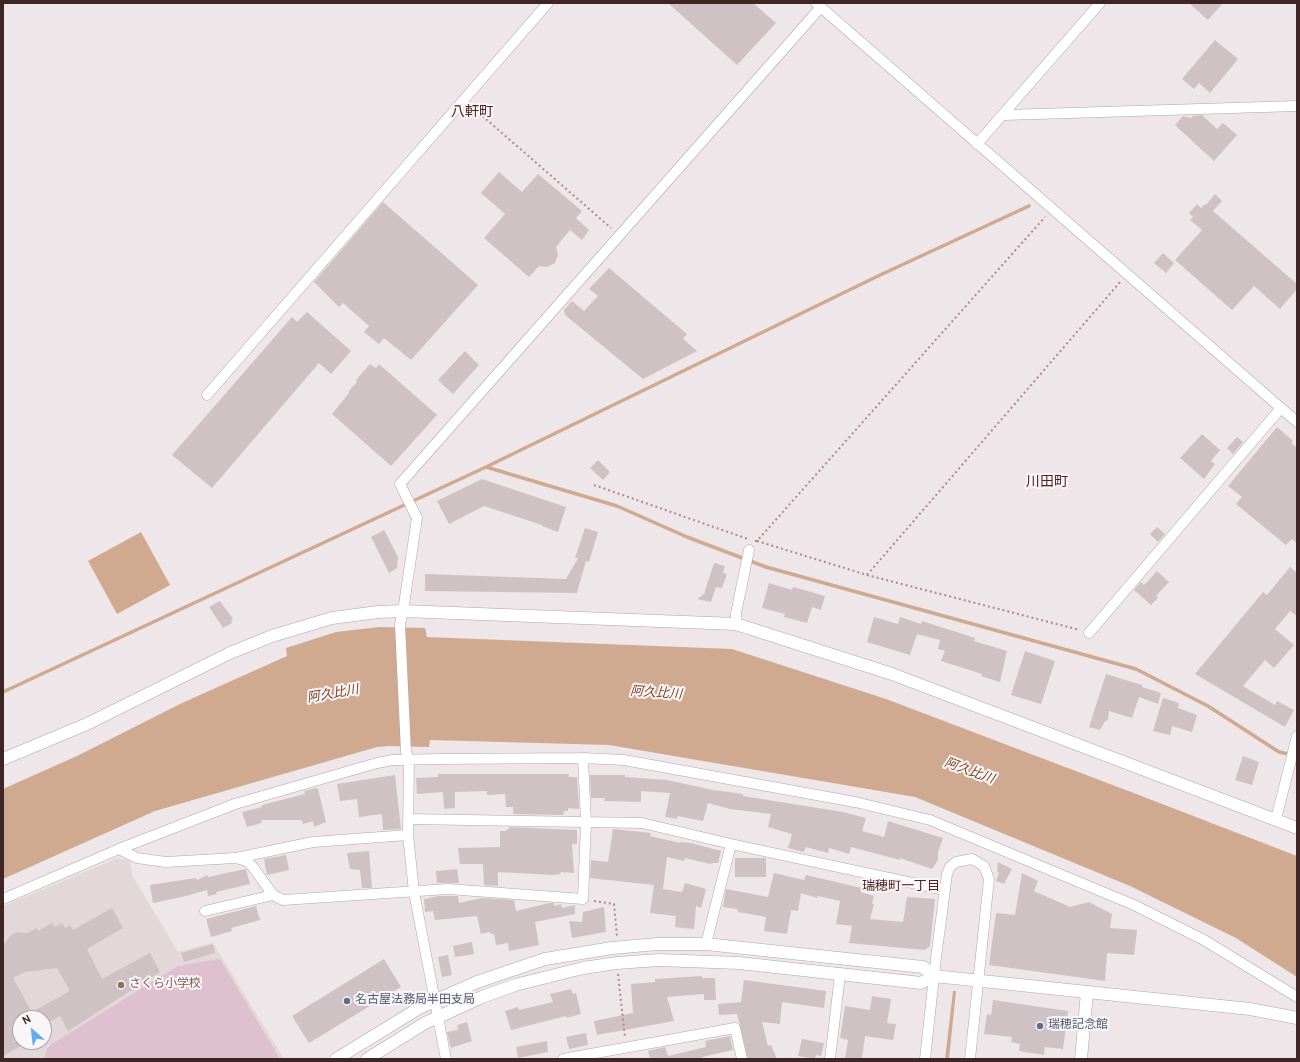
<!DOCTYPE html>
<html>
<head>
<meta charset="utf-8">
<style>
	body { margin:0 }
	#map { position:relative; width:1300px; height:1062px; overflow:hidden; background:#eee6e8; font-family:Overpass,sans-serif }
	canvas { display:block }
	.frame { position:absolute; inset:0; border:4px solid #402526; pointer-events:none }
	.north { position:absolute; left:12px; top:1010px; width:40px; height:40px; box-sizing:border-box; background:#faf6f8; border:1px solid #b0a2a4; border-radius:50%; rotate:332deg; font-size:11px; font-weight:700; line-height:16px; text-align:center; color:#402526 }
	.north::after { content:''; display:block; margin:auto; width:14px; height:18px; background:#66acec; clip-path:polygon(50% 0,100% 100%,50% 72%,0 100%) }
</style>
</head>
<body>
<div id="map">
<canvas width="1300" height="1062"></canvas>
<div class="frame"></div>
<div class="north">N</div>
</div>
<script>
const ctx = document.querySelector('canvas').getContext('2d');
ctx.lineJoin = 'round';
function fillPath(path, color) { ctx.fillStyle = color; ctx.fill(path, 'evenodd'); }
const toPath = rows => new Path2D(rows.map(r => 'M' + r).join(''));
function strokePath(path, color, width, dash) { ctx.strokeStyle = color; ctx.lineWidth = width; ctx.lineCap = dash ? 'butt' : 'round'; ctx.setLineDash(dash || []); ctx.stroke(path); }
function label(font, color, halo, rows, align = 'center') {
  ctx.font = font + ' Overpass,"Noto Sans JP",sans-serif'; ctx.lineWidth = 4; ctx.setLineDash([]); ctx.textBaseline = 'middle'; ctx.strokeStyle = halo; ctx.fillStyle = color; for (const [text, x, y, turn = 0] of rows) {
    ctx.save(); ctx.translate(x, y); ctx.rotate((+turn || 0) * Math.PI / 180); ctx.textAlign = isNaN(turn) ? turn : align; if (halo) ctx.strokeText(text, 0, 0); ctx.fillText(text, 0, 0); ctx.restore();
  }
}
fillPath(toPath([
	[118,858,130,861,132,875,178,952,213,943,284,1059,3,1059,3,906],
	[20,1018,44,1018,44,1042,20,1042]
]), '#e2d7d9');
fillPath(toPath([
	[220,959,280,1059,44,1059,47,1049,50,1045,178,966]
]), '#dec0cf');
fillPath(toPath([
	[141,532,170,585,117,614,88,561],
	[379,627,425,628,427,637,732,649,886,699,1131,792,1297,856,1297,977,1236,938,1130,886,915,797,609,745,430,740,429,747,389,746,377,747,155,811,3,879,3,789,77,756,182,703,287,656,286,648,336,632],
	[953,991,956,991,949,1059,945,1059]
]), '#d0a991');
strokePath(toPath([
	[486,467,878,276,1029,206],
	[3,692,486,467,617,506,687,537,766,567,1136,669,1208,706,1279,752,1297,756]
]), '#d0a991', 3.5);
fillPath(toPath([
	[668,3,753,3,776,23,737,65],
	[1189,3,1223,3,1208,20],
	[1215,40,1238,59,1210,93,1199,83,1194,89,1182,79],
	[1202,115,1217,129,1223,123,1237,135,1214,161,1175,125,1183,116,1191,118,1193,116],
	[499,172,522,192,538,174,582,211,576,218,589,230,582,240,570,230,556,247,558,255,555,263,547,267,539,266,529,277,484,238,505,214,481,193],
	[1215,194,1222,201,1213,211,1297,284,1297,289,1280,309,1254,286,1232,310,1175,260,1202,230,1190,220,1193,217,1189,213,1197,204,1201,208,1205,204,1206,205],
	[383,202,478,285,411,360,384,338,379,344,364,332,369,326,343,303,339,307,314,282],
	[1163,253,1174,263,1166,273,1154,263],
	[609,268,687,334,683,339,697,351,643,379,565,315,564,310,572,301,584,311,598,296,589,289],
	[307,312,351,351,331,374,319,363,212,488,172,455,292,317,297,322],
	[465,351,479,365,453,394,438,380],
	[370,364,376,368,379,364,437,415,391,466,332,414,349,393,348,392,357,382,356,380],
	[1277,427,1293,441,1291,443,1297,448,1297,543,1292,539,1286,545,1236,504,1242,497,1228,486],
	[1202,434,1220,450,1211,461,1215,464,1204,479,1180,458],
	[1237,437,1243,442,1233,454,1227,448],
	[598,460,610,472,603,480,590,468],
	[482,479,566,507,558,532,542,526,542,525,484,506,449,524,437,501],
	[1157,527,1165,534,1158,542,1150,534],
	[585,528,598,532,589,562,586,561,577,593,425,591,425,574,566,579,578,558,575,558],
	[384,530,398,557,397,568,389,573,371,537],
	[714,563,725,566,723,573,727,574,722,588,716,587,711,602,697,599,704,594],
	[1290,567,1297,573,1297,616,1290,611,1275,629,1294,645,1274,668,1265,660,1243,686,1275,705,1277,701,1294,710,1285,727,1195,674,1263,592,1267,595],
	[1157,571,1169,582,1156,596,1158,598,1151,605,1134,590,1141,582,1144,585],
	[769,583,792,590,793,587,825,596,821,610,812,607,807,623,784,617,785,614,762,608],
	[220,601,233,619,231,621,232,623,223,628,209,607],
	[874,617,898,624,900,617,921,624,922,621,975,638,974,641,1007,651,1000,682,981,676,982,674,941,661,945,651,938,649,940,640,917,634,910,655,867,642],
	[1025,651,1055,661,1041,704,1011,695],
	[1106,674,1142,685,1142,687,1161,693,1158,704,1139,697,1132,718,1109,711,1108,720,1105,721,1100,730,1089,727],
	[1163,698,1179,703,1178,708,1197,715,1192,732,1172,726,1170,735,1153,731],
	[1243,756,1259,762,1252,785,1235,780],
	[438,774,569,774,569,777,577,777,579,809,568,808,568,811,564,811,563,815,513,814,513,807,506,807,505,794,487,795,487,791,455,792,455,808,444,809,443,792,417,794,416,778,438,777],
	[395,775,401,829,383,830,382,814,359,817,357,799,340,801,337,784],
	[590,775,625,775,625,777,667,780,713,790,743,794,743,796,843,812,866,818,862,831,884,837,888,821,943,838,938,852,938,860,932,869,900,858,900,860,851,847,849,854,829,848,828,853,806,847,804,852,788,848,792,834,768,827,771,814,730,809,708,803,703,821,678,816,677,819,665,817,670,793,641,791,641,802,604,801,605,798,591,798],
	[316,788,318,789,326,822,314,827,313,821,303,824,302,820,261,820,262,823,247,827,242,812,262,807,262,805,305,794,304,791],
	[510,827,577,830,577,844,572,844,574,873,561,872,560,874,553,875,498,872,498,886,484,885,483,864,460,864,458,848,500,847,500,831,506,831],
	[613,829,651,833,650,836,680,843,680,842,691,843,721,851,718,863,713,863,710,864,685,858,684,861,667,857,663,889,682,892,685,883,706,889,701,908,696,906,694,929,675,927,676,916,650,913,654,885,590,878,591,860,608,862],
	[369,851,372,888,362,888,360,870,350,869,347,853],
	[286,855,289,870,267,875,264,859],
	[735,858,766,858,766,877,735,877],
	[998,862,1012,869,1004,884,996,881,999,873,997,871],
	[246,869,250,884,216,892,217,894,208,896,207,890,182,897,153,903,150,885,196,878,197,880,207,875,208,877],
	[457,869,459,883,437,883,436,871],
	[774,873,804,880,806,875,862,888,861,892,874,896,872,904,874,904,870,919,903,922,907,897,935,899,930,946,925,950,849,943,852,926,836,924,840,901,818,896,817,898,801,893,798,911,791,910,787,934,764,931,766,917,738,912,737,909,723,907,726,889,768,897],
	[1022,873,1038,881,1034,891,1070,907,1089,902,1112,914,1110,928,1137,930,1134,955,1107,953,1105,981,989,965,996,913,1015,915],
	[438,896,458,896,459,903,482,898,514,900,516,911,549,903,554,903,554,906,561,904,562,908,575,905,575,914,535,922,539,945,509,951,508,943,496,945,494,934,491,934,490,932,481,934,477,916,435,920,433,911,425,912,424,899],
	[256,906,260,920,231,928,232,931,211,937,206,919],
	[604,907,606,932,572,938,569,921,582,922,583,912],
	[112,908,123,928,87,949,102,979,150,953,160,972,68,1031,60,1016,44,1025,44,1018,20,1018,20,1038,13,1042,28,1042,3,1056,3,946,10,936,17,932,27,933,37,928,38,931,52,923,55,927,62,923,65,928,70,925,73,930],
	[57,968,70,991,32,1012,13,978,25,972],
	[472,942,474,954,455,957,453,946],
	[213,944,215,953,184,962,181,953],
	[448,955,452,975,442,977,438,957],
	[384,959,401,987,309,1043,292,1016],
	[702,976,702,978,715,978,716,1000,704,1000,704,994,667,997,674,1021,597,1035,594,1021,633,1013,631,984,655,982,655,979],
	[744,980,826,991,824,1008,782,1002,780,1024,762,1022,768,1046,771,1045,777,1059,748,1059,737,1014,719,1015,718,1004,741,1002],
	[571,989,573,994,576,993,581,1014,566,1018,566,1016,511,1030,505,1011,518,1007,519,1010,553,1002,550,994],
	[872,996,891,999,887,1023,896,1024,893,1040,865,1036,862,1059,845,1059,848,1040,840,1038,845,1006,870,1010],
	[993,1000,1068,1011,1063,1049,1045,1047,1044,1055,1019,1051,1020,1044,1011,1042,1012,1037,984,1034,987,1014,991,1015],
	[467,1022,472,1041,451,1048,447,1032,458,1030,457,1025],
	[586,1033,588,1045,569,1049,566,1037],
	[730,1036,733,1050,702,1057,703,1059,650,1059,648,1051,665,1047,668,1056,706,1047,705,1041],
	[802,1039,824,1043,821,1056,816,1055,815,1059,798,1056],
	[547,1041,548,1052,518,1058,516,1047]
]), '#cfc2c5');
const street = toPath([
	[816,3,1297,422],
	[1004,115,1297,106],
	[977,144,1100,3],
	[207,395,548,3],
	[736,624,736,613,749,550],
	[1089,633,1281,408],
	[409,819,642,823,731,844,945,890],
	[1276,819,1297,736],
	[119,849,137,858,166,862,235,858,247,861,253,867,273,895,283,900,448,889,583,899,586,822,583,758],
	[236,858,313,842,408,835],
	[3,899,119,849,235,804,377,763,393,760,440,759,583,758,624,760,855,802,930,820,1134,905,1204,940,1297,997],
	[205,911,273,895],
	[706,944,731,844],
	[446,1059,414,892,408,835,409,760,406,752,400,624,403,611,417,518,400,484,821,7],
	[563,1059,735,1028,742,1059],
	[830,1059,840,975],
	[925,1059,936,958,947,874,950,867,956,862,972,859,984,866,989,879,970,1059]
]);
const secondary = toPath([
	[3,759,87,724,230,653,272,636,332,618,378,612,403,611,736,624,892,674,1297,828],
	[336,1059,421,1007,477,982,545,959,612,948,658,944,706,944,923,967,934,976],
	[367,1059,425,1023,482,997,515,985,583,968,617,963,659,960,739,963,921,983,934,976,1250,1009,1297,1018],
	[1081,1059,1087,992]
]);
strokePath(street, '#b3a4a6', 11);
strokePath(secondary, '#b6a2a4', 13);
strokePath(toPath([
	[471,106,611,228],
	[594,485,748,539],
	[755,541,757,541,1045,217],
	[757,541,867,575,1080,630],
	[867,575,1121,281],
	[594,901,614,904,617,937],
	[618,974,625,1038]
]), '#b0888b', 2, [2, 3]);
strokePath(street, '#fff', 10);
strokePath(secondary, '#fff', 12);
for (const [x, y, r, color] of [
	[121,985,4,"#8d6e63"],
	[347,1001,4,"#5c6f8a"],
	[1040,1026,4,"#5c6f8a"]
]) { const dot = new Path2D(); dot.arc(x, y, r, 0, 2 * Math.PI); ctx.fillStyle = color; ctx.fill(dot); strokePath(dot, '#faf6f8', 1.5); }
label('12px', '#785e54', '#faf6f8', [
	["さくら小学校",129,985]
], 'left');
label('12px', '#4e5e75', '#faf6f8', [
	["名古屋法務局半田支局",355,1001],
	["瑞穂記念館",1048,1026]
], 'left');
label('italic 13px', '#794421', '#faf6f8', [
	["阿久比川",656,694,4],
	["阿久比川",333,695,-10],
	["阿久比川",969,772,20]
]);
label('13px', '#512222', '#faf6f8', [
	["瑞穂町一丁目",901,887]
]);
label('14px', '#512222', '#faf6f8', [
	["八軒町",472,113],
	["川田町",1047,483]
]);
</script>
</body>
</html>
